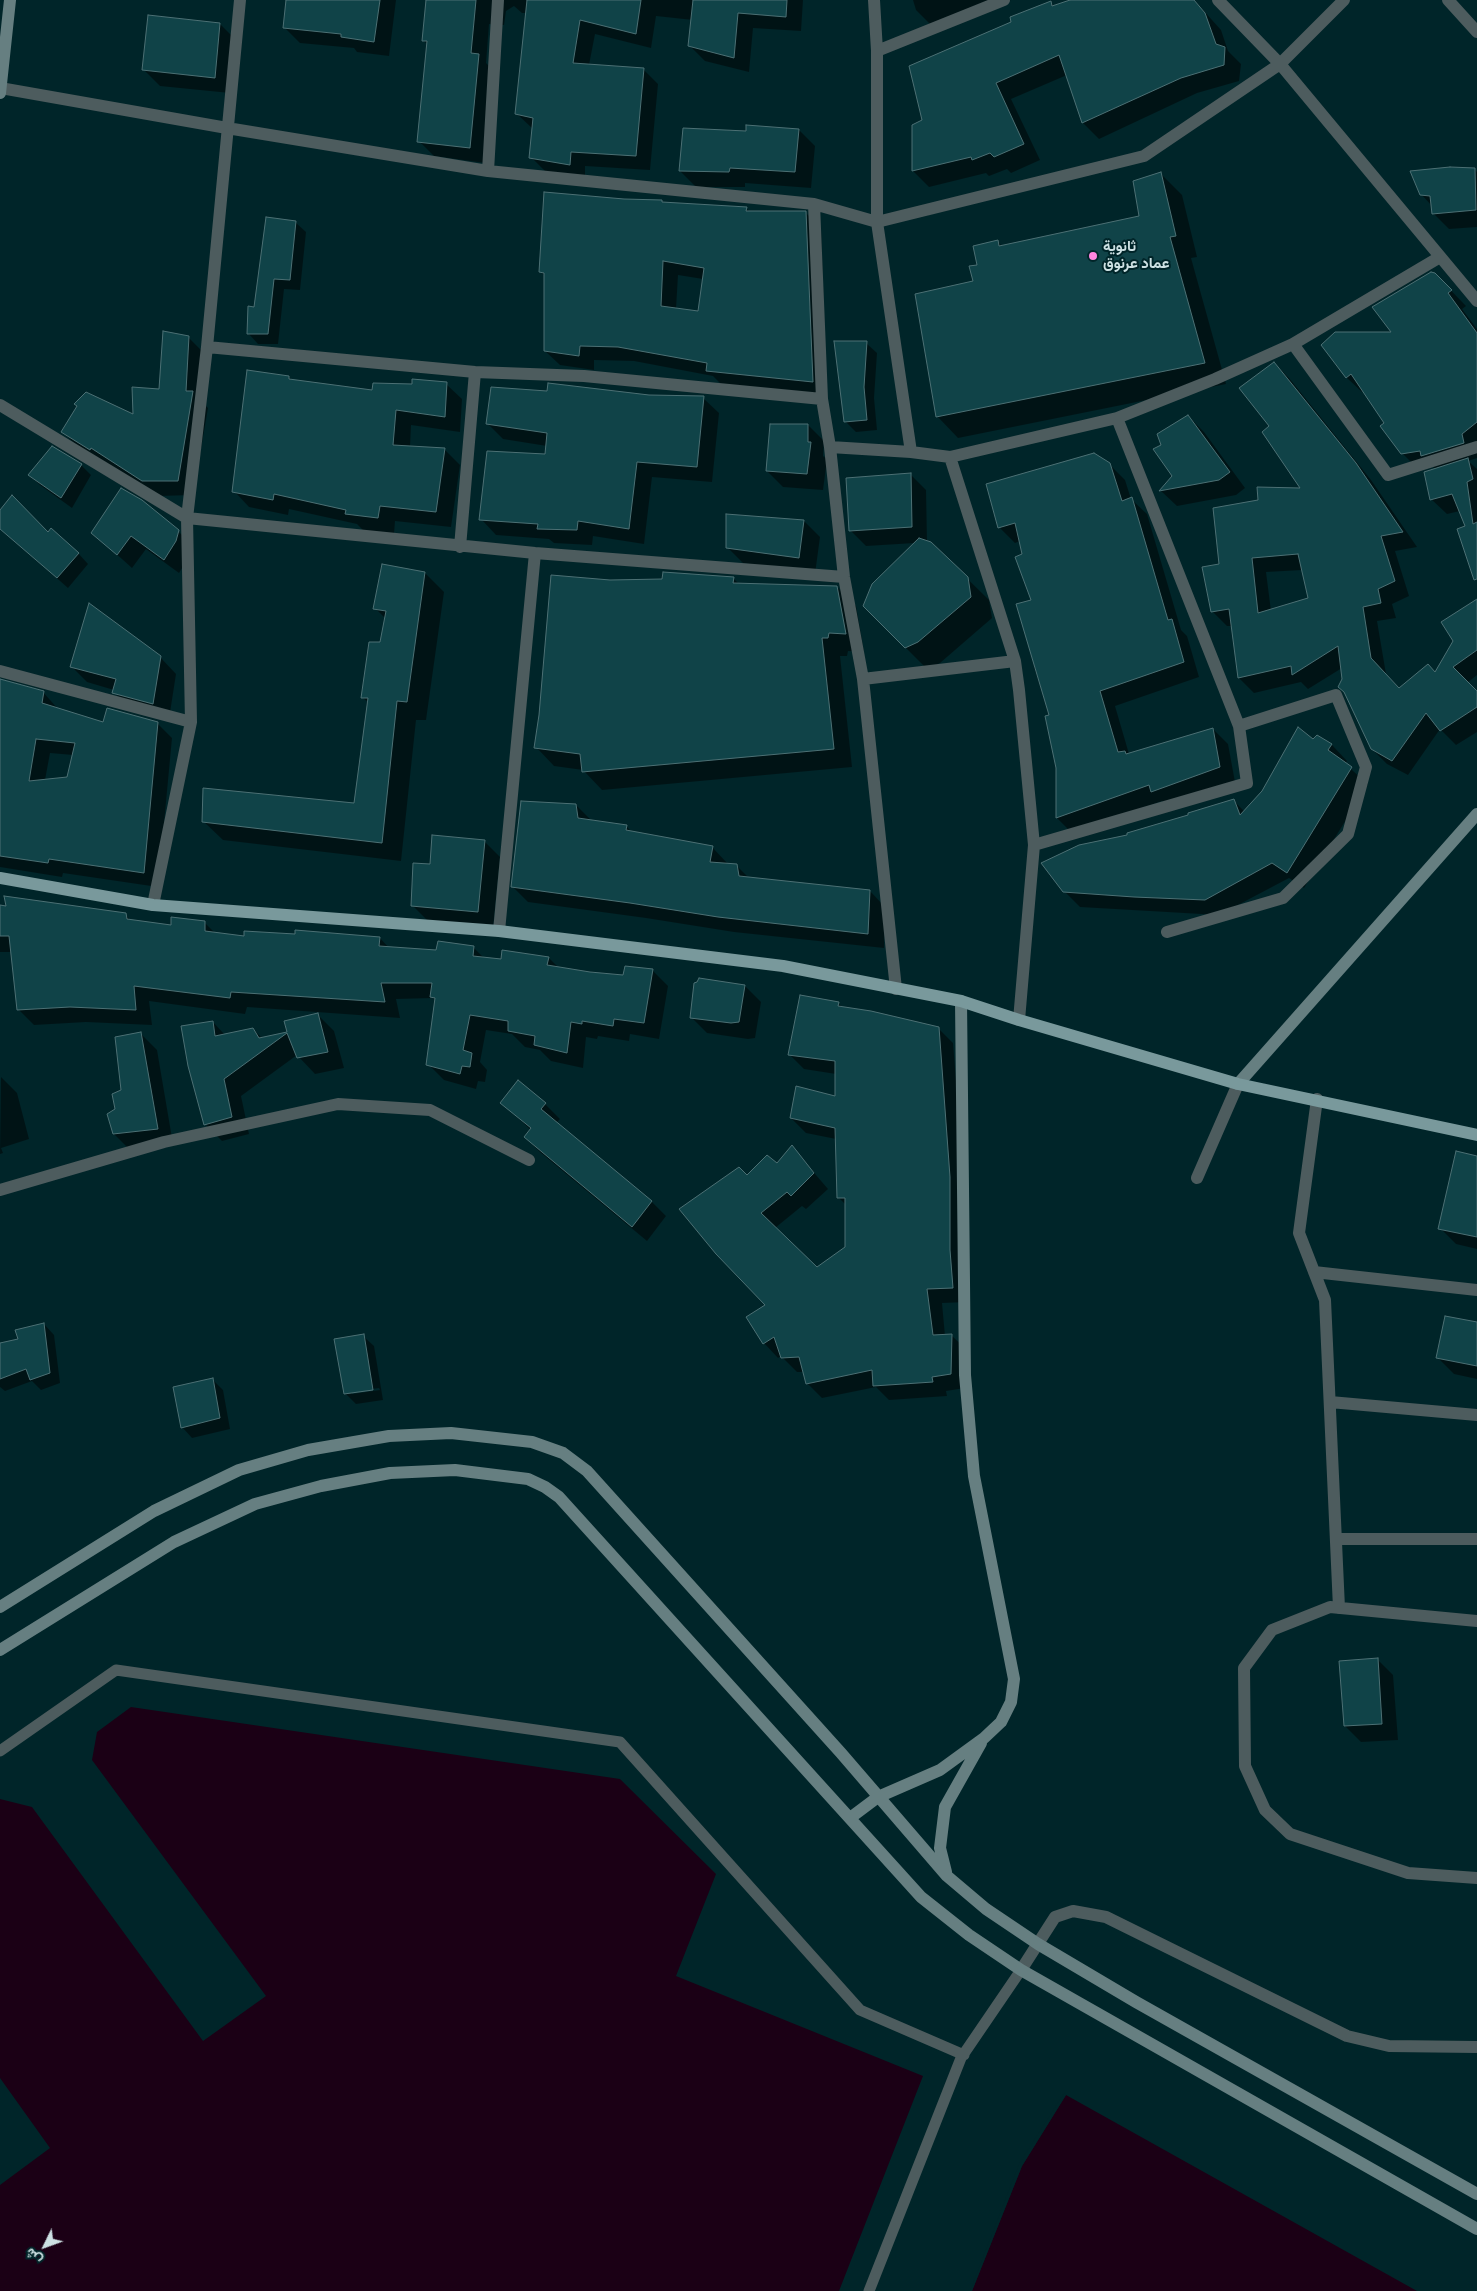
<!DOCTYPE html>
<html>
<head>
<meta charset="utf-8">
<style>
	body { margin:0 }
	#map { position:relative; width:1477px; height:2291px; overflow:hidden; background:#002529; font-family:"Fira Sans",Vazirmatn,sans-serif }
	canvas { display:block }
	.north { position:absolute; left:20px; top:2221px; width:50px; height:50px; -webkit-text-stroke:4px #002529; paint-order:stroke; rotate:228deg; font-size:14px; font-weight:700; line-height:20px; text-align:center; color:#cde1e3 }
	.north::after { content:''; display:block; margin:auto; width:18px; height:22px; background:#cde1e3; clip-path:polygon(50% 0,100% 100%,50% 72%,0 100%) }
</style>
</head>
<body>
<div id="map">
<canvas width="1477" height="2291"></canvas>
<div class="north">ش</div>
</div>
<script>
const ctx = document.querySelector('canvas').getContext('2d');
ctx.lineJoin = 'round';
function fillPath(path, color) { ctx.fillStyle = color; ctx.fill(path, 'evenodd'); }
const toPath = rows => new Path2D(rows.map(r => 'M' + r).join(''));
function strokePath(path, color, width, dash) { ctx.strokeStyle = color; ctx.lineWidth = width; ctx.lineCap = dash ? 'butt' : 'round'; ctx.setLineDash(dash || []); ctx.stroke(path); }
function label(font, color, halo, rows, align = 'center') {
  ctx.font = font + ' "Fira Sans",Vazirmatn,sans-serif'; ctx.lineWidth = 4; ctx.setLineDash([]); ctx.textBaseline = 'middle'; ctx.strokeStyle = halo; ctx.fillStyle = color; for (const [text, x, y, turn = 0] of rows) {
    ctx.save(); ctx.translate(x, y); ctx.rotate((+turn || 0) * Math.PI / 180); ctx.textAlign = isNaN(turn) ? turn : align; if (halo) ctx.strokeText(text, 0, 0); ctx.fillText(text, 0, 0); ctx.restore();
  }
}
fillPath(toPath([
	[131,1707,620,1779,716,1874,676,1976,923,2076,839,2291,0,2291,0,2185,50,2148,0,2078,0,1799,32,1807,203,2041,266,1996,92,1760,97,1732],
	[1066,2095,1417,2291,972,2291,1022,2166]
]), '#1b0015');
fillPath(toPath([
	[1064,2093,1066,2095,1022,2166,972,2291,970,2291,1019,2164]
]), '#002529');
fillPath(toPath([
	[287,0,396,0,389,56,357,52,354,48,300,43,285,28],
	[427,0,803,0,801,31,753,28,749,72,705,61,690,46,693,20,656,16,651,48,595,34,589,65,643,69,658,84,650,170,585,166,585,179,546,172,531,157,533,129,516,113,527,13,522,13,514,6,506,11,504,25,489,24,486,63,493,70,485,163,434,156,419,141,428,45,423,40],
	[913,0,1011,0,985,12,932,26,916,10],
	[1073,0,1194,0,1221,30,1228,51,1241,64,1239,81,1197,93,1099,139,1083,123,1067,75,1011,99,1040,160,1011,173,1007,169,989,176,986,173,929,187,913,171,924,121,1013,23,1050,2,1055,7],
	[220,24,236,40,230,93,160,86,144,70],
	[799,130,815,146,811,188,745,183,745,187,696,187,680,171,747,132],
	[1474,169,1477,172,1477,227,1449,229,1433,213,1432,206,1421,194],
	[1161,174,1182,195,1197,257,1191,258,1226,384,958,438,937,416,979,266,998,242,1002,246,1141,217],
	[624,201,746,208,750,212,806,213,821,228,827,396,723,386,713,376,634,361,594,360,594,370,560,365,545,351,545,276,541,272],
	[678,275,703,279,699,312,676,309],
	[295,222,306,232,300,290,284,289,278,344,258,344,248,333,255,308],
	[1435,274,1466,306,1462,309,1477,329,1477,458,1468,461,1477,469,1477,565,1467,527,1460,511,1447,514,1431,499,1436,470,1432,466,1418,469,1402,453,1364,390,1362,392,1347,378,1323,346,1394,333],
	[188,337,203,352,201,401,208,408,193,495,158,496,78,447,63,432,78,406,134,416,160,390],
	[866,343,877,353,874,398,877,430,856,432,845,421],
	[1274,363,1289,378,1371,480,1417,547,1395,551,1409,596,1392,604,1396,618,1377,621,1386,674,1400,689,1428,665,1436,673,1477,600,1477,675,1467,683,1477,693,1477,732,1456,745,1440,729,1408,775,1387,764,1372,749,1343,680,1342,668,1308,689,1301,682,1254,693,1239,678,1232,626,1227,626,1212,611,1220,565,1260,501,1302,489,1271,427],
	[1302,570,1309,599,1271,611,1266,572],
	[289,377,293,381,374,391,413,385,446,384,462,399,460,432,411,425,410,447,444,449,460,465,451,527,395,521,394,534,363,530,357,524,289,509,288,515,249,507,234,491],
	[649,396,703,398,719,413,712,482,652,477,644,544,593,536,592,545,554,543,549,539,496,535,481,519,546,456,547,446,503,439,487,423],
	[1188,416,1204,432,1245,488,1236,495,1177,506,1161,491,1174,476,1163,446],
	[808,425,824,441,823,456,827,459,823,490,783,487,767,471],
	[1109,464,1125,480,1131,499,1147,514,1181,630,1187,636,1199,677,1115,706,1129,754,1213,729,1228,744,1235,782,1168,807,1162,801,1072,833,1057,818,1057,768,1050,715,1034,667,1036,666,1032,601,1020,541,1015,543,1000,528],
	[81,465,91,475,72,508,40,485,30,475],
	[910,474,926,490,927,542,931,543,989,600,992,618,940,663,927,669,864,606,915,543,866,546,850,530],
	[0,512,48,534,78,553,88,564,68,588,0,528],
	[804,521,820,537,815,574,743,563,727,547],
	[178,531,193,546,190,555,179,573,146,549,132,568,93,533],
	[425,573,444,592,426,720,416,720,401,861,223,840,203,821,355,805,369,703,363,698,381,644,386,619,375,608],
	[733,578,740,585,837,587,856,606,864,652,848,651,847,656,840,656,852,767,602,790,583,770,554,766,536,747,610,581],
	[160,657,176,674,169,719,130,708,114,692,114,690,87,682,71,666],
	[0,681,43,692,58,709,103,724,157,723,172,738,158,887,63,873,62,877,0,867],
	[50,753,73,755,68,778,45,780],
	[1317,737,1332,745,1347,761,1345,764,1368,784,1304,888,1289,878,1219,915,1080,907,1064,891,1129,836,1233,800,1245,812],
	[576,805,591,820,626,826,633,833,712,847,728,864,736,865,750,879,870,891,885,907,884,948,734,932,646,918,528,902,513,887],
	[484,841,500,857,493,928,428,921,412,905,431,865],
	[0,907,125,914,132,922,172,927,204,922,215,933,245,937,296,936,296,932,380,938,389,948,438,951,473,947,484,958,502,960,549,958,559,968,624,976,652,970,668,986,659,1039,630,1034,629,1041,598,1036,597,1039,586,1037,583,1068,551,1061,540,1050,525,1047,512,1034,486,1030,480,1062,487,1070,485,1082,478,1081,476,1089,444,1080,428,1064,436,1001,433,998,396,999,400,1018,247,1007,245,1014,149,1001,152,1025,86,1022,34,1025,18,1009,12,952,0,952],
	[745,986,761,1002,755,1038,748,1039,707,1033,691,1017],
	[838,1003,843,1008,938,1028,953,1043,965,1192,967,1302,942,1303,945,1336,952,1336,967,1350,965,1388,946,1391,947,1396,889,1400,876,1387,822,1398,807,1383,804,1372,797,1372,781,1356,778,1358,764,1343,767,1305,747,1176,777,1165,792,1147,828,1189,806,1209,802,1206,775,1228,817,1269,846,1247,846,1205,838,1197,836,1139,806,1133,791,1118,836,1097,836,1074,804,1069,789,1054],
	[317,1014,334,1031,344,1068,315,1074,297,1055,241,1096,249,1134,222,1141,205,1124,213,1022,225,1035,253,1029,262,1038,288,1032],
	[141,1034,157,1050,173,1144,130,1150,114,1134,117,1109],
	[1,1077,17,1093,29,1139,1,1148,3,1153,0,1154],
	[502,1103,545,1104,560,1119,556,1123,651,1201,666,1216,647,1241,540,1152,525,1137,531,1130],
	[1477,1157,1477,1249,1456,1244,1440,1228],
	[1477,1323,1477,1379,1454,1374,1438,1358],
	[44,1324,54,1335,60,1383,41,1390,32,1381,5,1391,0,1387,0,1344,19,1340],
	[363,1336,374,1346,383,1400,356,1404,345,1393],
	[379,1388,380,1390,352,1394,352,1392],
	[212,1379,223,1390,230,1429,192,1438,182,1427],
	[1377,1659,1393,1675,1398,1740,1361,1742,1345,1726]
]), '#0007');
const building = toPath([
	[286,0,380,0,374,42,341,37,341,34,283,28,286,0],
	[426,0,476,0,471,53,479,54,470,148,417,142,427,41,422,41,426,0],
	[527,0,641,0,636,34,580,20,573,63,644,68,636,156,571,152,570,165,529,158,533,118,515,114,527,0],
	[693,0,787,0,786,17,738,13,734,58,688,46,693,0],
	[1070,0,1194,0,1205,13,1216,44,1225,47,1224,65,1181,78,1082,123,1059,55,996,83,1024,144,994,157,990,153,972,160,971,157,912,171,912,125,922,120,909,66,1011,22,1010,17,1051,1,1052,6,1070,0],
	[148,15,220,23,215,78,142,70,148,15],
	[746,125,799,129,795,172,730,168,729,172,679,171,683,128,746,131,746,125],
	[1450,167,1475,168,1476,210,1432,214,1430,196,1420,195,1410,171,1450,167],
	[1161,172,1176,236,1170,237,1205,363,936,417,915,294,973,281,969,266,977,265,973,246,998,240,999,246,1139,216,1133,181,1161,172],
	[544,192,624,199,662,200,662,202,747,207,746,211,806,211,813,382,706,371,707,363,618,347,580,346,579,356,544,351,544,273,539,272,544,192],
	[663,261,704,268,698,311,661,306,663,261],
	[266,217,296,221,290,280,274,279,268,334,247,334,248,306,254,307,266,217],
	[1431,272,1435,273,1452,290,1448,293,1477,333,1477,422,1462,434,1464,443,1421,456,1420,451,1401,454,1380,426,1384,423,1351,374,1346,378,1321,345,1335,332,1391,332,1372,307,1431,272],
	[163,331,189,336,186,391,193,391,178,481,142,481,91,448,90,450,61,432,77,406,74,404,86,392,133,414,132,387,159,389,163,331],
	[834,341,867,341,864,387,867,420,844,422,834,341],
	[1274,362,1356,463,1403,532,1381,536,1395,581,1378,589,1381,603,1363,607,1371,658,1399,688,1428,664,1435,672,1453,641,1441,622,1477,599,1477,650,1453,667,1477,691,1477,707,1440,731,1426,713,1392,761,1371,749,1344,692,1338,687,1342,679,1338,646,1292,675,1291,666,1238,678,1229,609,1211,612,1202,567,1219,564,1213,508,1258,500,1257,487,1300,488,1262,432,1269,426,1239,388,1274,362],
	[1298,554,1308,598,1258,613,1252,558,1298,554],
	[247,370,289,376,289,379,372,390,373,383,412,384,412,379,447,382,445,417,396,410,393,445,445,448,436,512,380,506,378,518,345,514,346,510,274,494,273,500,232,492,247,370],
	[548,383,649,395,704,396,697,467,637,462,629,529,578,521,577,530,537,529,538,524,479,520,487,451,545,454,547,433,486,424,491,387,547,391,548,383],
	[1188,415,1230,472,1219,480,1159,491,1172,476,1153,449,1161,445,1157,434,1188,415],
	[770,424,808,424,808,442,811,442,807,474,766,471,770,424],
	[52,446,82,464,61,498,28,475,52,446],
	[1094,453,1110,463,1122,501,1132,497,1168,620,1172,619,1184,662,1100,691,1118,752,1125,751,1126,754,1213,728,1220,767,1151,792,1149,785,1056,818,1056,768,1045,716,1049,715,1016,604,1031,600,1015,557,1022,554,1015,523,998,528,986,484,1094,453],
	[1468,458,1473,479,1467,482,1473,524,1477,522,1477,579,1474,580,1457,529,1465,526,1452,494,1430,500,1424,472,1468,458],
	[911,473,912,527,849,531,846,478,911,473],
	[121,488,142,500,179,530,176,541,164,560,131,536,117,555,91,533,121,488],
	[12,495,48,532,51,528,79,553,57,578,0,529,0,510,12,495],
	[726,514,804,520,799,558,726,548,726,514],
	[919,538,931,542,968,577,971,597,918,642,905,648,863,606,872,584,919,538],
	[382,564,425,572,407,702,397,701,382,843,202,822,203,788,354,803,368,698,361,698,369,642,380,642,386,611,373,609,382,564],
	[663,572,734,577,733,583,837,586,846,634,829,633,828,638,822,638,834,749,582,772,580,754,534,748,539,715,551,575,610,580,662,579,663,572],
	[89,603,161,656,153,704,112,693,116,679,70,667,89,603],
	[0,679,44,691,42,703,103,722,107,708,158,722,144,873,49,859,48,863,0,856,0,679],
	[36,739,75,743,67,777,29,781,36,739],
	[1298,727,1313,739,1317,735,1332,744,1328,750,1352,767,1287,873,1272,863,1205,900,1134,897,1063,892,1041,863,1079,845,1127,835,1127,833,1188,815,1188,813,1234,799,1240,815,1262,791,1298,727],
	[521,801,576,804,578,818,627,825,626,830,713,846,710,862,737,864,739,876,870,890,868,934,718,917,630,903,511,887,521,801],
	[432,835,485,840,478,912,411,906,413,863,430,864,432,835],
	[4,896,126,913,127,919,171,925,171,917,205,921,205,931,244,936,244,931,295,934,295,930,380,937,379,946,436,950,438,941,474,946,473,956,501,959,502,950,549,957,547,965,590,972,623,975,625,966,653,969,644,1023,614,1019,613,1026,582,1021,582,1024,571,1022,567,1053,534,1045,535,1036,508,1031,508,1021,470,1015,463,1050,472,1053,470,1067,462,1066,460,1074,426,1065,435,998,430,997,432,983,381,983,385,1002,231,992,230,998,134,986,136,1010,70,1007,17,1010,9,936,0,936,0,905,6,906,4,896],
	[699,978,745,985,739,1022,731,1023,690,1018,694,983,697,982,699,978],
	[800,995,839,1002,838,1006,871,1011,939,1027,950,1177,950,1250,953,1288,927,1289,933,1335,952,1334,951,1374,932,1377,933,1382,873,1386,872,1370,806,1384,799,1357,781,1358,774,1337,763,1344,746,1317,765,1305,716,1254,679,1209,739,1167,747,1175,767,1155,777,1163,792,1145,814,1173,791,1196,787,1192,761,1213,817,1267,845,1247,845,1198,837,1198,835,1128,790,1118,796,1086,835,1096,835,1061,788,1055,800,995],
	[318,1013,328,1052,297,1058,287,1033,224,1079,232,1117,204,1125,188,1066,181,1026,213,1021,215,1036,253,1028,259,1038,287,1032,284,1021,318,1013],
	[141,1032,158,1129,113,1134,107,1114,115,1109,112,1094,121,1090,115,1037,141,1032],
	[518,1080,546,1103,541,1109,652,1201,632,1227,524,1137,531,1128,500,1103,518,1080],
	[1456,1151,1477,1156,1477,1237,1438,1229,1456,1151],
	[1445,1316,1477,1322,1477,1366,1436,1358,1445,1316],
	[44,1323,50,1373,30,1380,26,1369,0,1379,0,1343,18,1339,15,1330,44,1323],
	[364,1334,373,1390,344,1394,334,1339,364,1334],
	[213,1378,220,1418,181,1428,173,1387,213,1378],
	[1378,1658,1382,1724,1344,1726,1339,1661,1378,1658]
]);
fillPath(building, '#104348');
strokePath(building, '#4c7074', 1);
strokePath(toPath([
	[0,1751,116,1670,620,1742,860,2010,964,2055],
	[869,2291,961,2058,1021,1970]
]), '#4d5c5e', 11);
strokePath(toPath([
	[874,0,877,51,877,222,911,452],
	[1218,0,1280,64,1477,301],
	[1448,0,1477,32],
	[877,51,1004,0],
	[0,88,227,128,488,171,814,204,877,222,1144,156,1280,64,1344,0],
	[488,171,498,0],
	[814,204,822,399,830,447,844,577,863,679,896,989],
	[1293,344,1440,257],
	[207,347,475,372,584,376,822,399],
	[0,405,187,518,535,553,844,577],
	[830,447,911,452,950,457,1117,418,1215,379,1293,344,1388,475,1477,447],
	[950,457,1015,661,1019,690,1034,845,1019,1020],
	[460,547,475,372],
	[0,671,191,722],
	[863,679,1015,661],
	[1034,845,1247,783,1239,726,1117,418],
	[153,905,191,722,187,518,207,347,240,0],
	[499,931,535,553],
	[1167,932,1283,898,1348,834,1366,767,1336,695,1239,726],
	[1317,1099,1299,1233,1325,1300,1339,1608],
	[1197,1178,1238,1084],
	[0,1190,164,1142,338,1104,430,1110,529,1160],
	[1314,1272,1477,1290],
	[1330,1402,1477,1415],
	[1336,1539,1477,1539],
	[1477,1621,1330,1607,1272,1630,1244,1668,1245,1766,1265,1810,1290,1834,1408,1873,1477,1878],
	[1021,1970,1055,1917,1073,1911,1106,1917,1347,2036,1389,2046,1477,2047]
]), '#4d5c5e', 12);
strokePath(toPath([
	[0,93,10,0],
	[1238,1084,1477,814],
	[0,1607,154,1511,239,1470,308,1450,389,1436,451,1433,532,1442,563,1453,587,1471,841,1753,947,1876,986,1909,1038,1944,1136,2002,1477,2194],
	[0,1650,174,1542,255,1504,321,1486,390,1473,455,1470,528,1479,545,1487,559,1497,921,1897,969,1935,1021,1970,1477,2229],
	[850,1818,878,1797,940,1770,984,1738,1001,1722,1011,1702,1014,1679,974,1476,965,1375,961,1001],
	[946,1872,940,1848,945,1807,981,1743]
]), '#667f81', 12);
strokePath(toPath([
	[0,878,153,905,499,931,783,966,961,1001,1019,1020,1238,1084,1477,1135]
]), '#79999c', 12);
for (const [x, y, r, color] of [
	[1093,256,5,"#ff85df"]
]) { const dot = new Path2D(); dot.arc(x, y, r, 0, 2 * Math.PI); ctx.fillStyle = color; ctx.fill(dot); strokePath(dot, '#002529', 2); }
label('bold 15px', '#cde1e3', '#002529', [
	["ثانوية",1103,247],
	["عماد عرنوق",1103,264]
], 'left');
</script>
</body>
</html>
